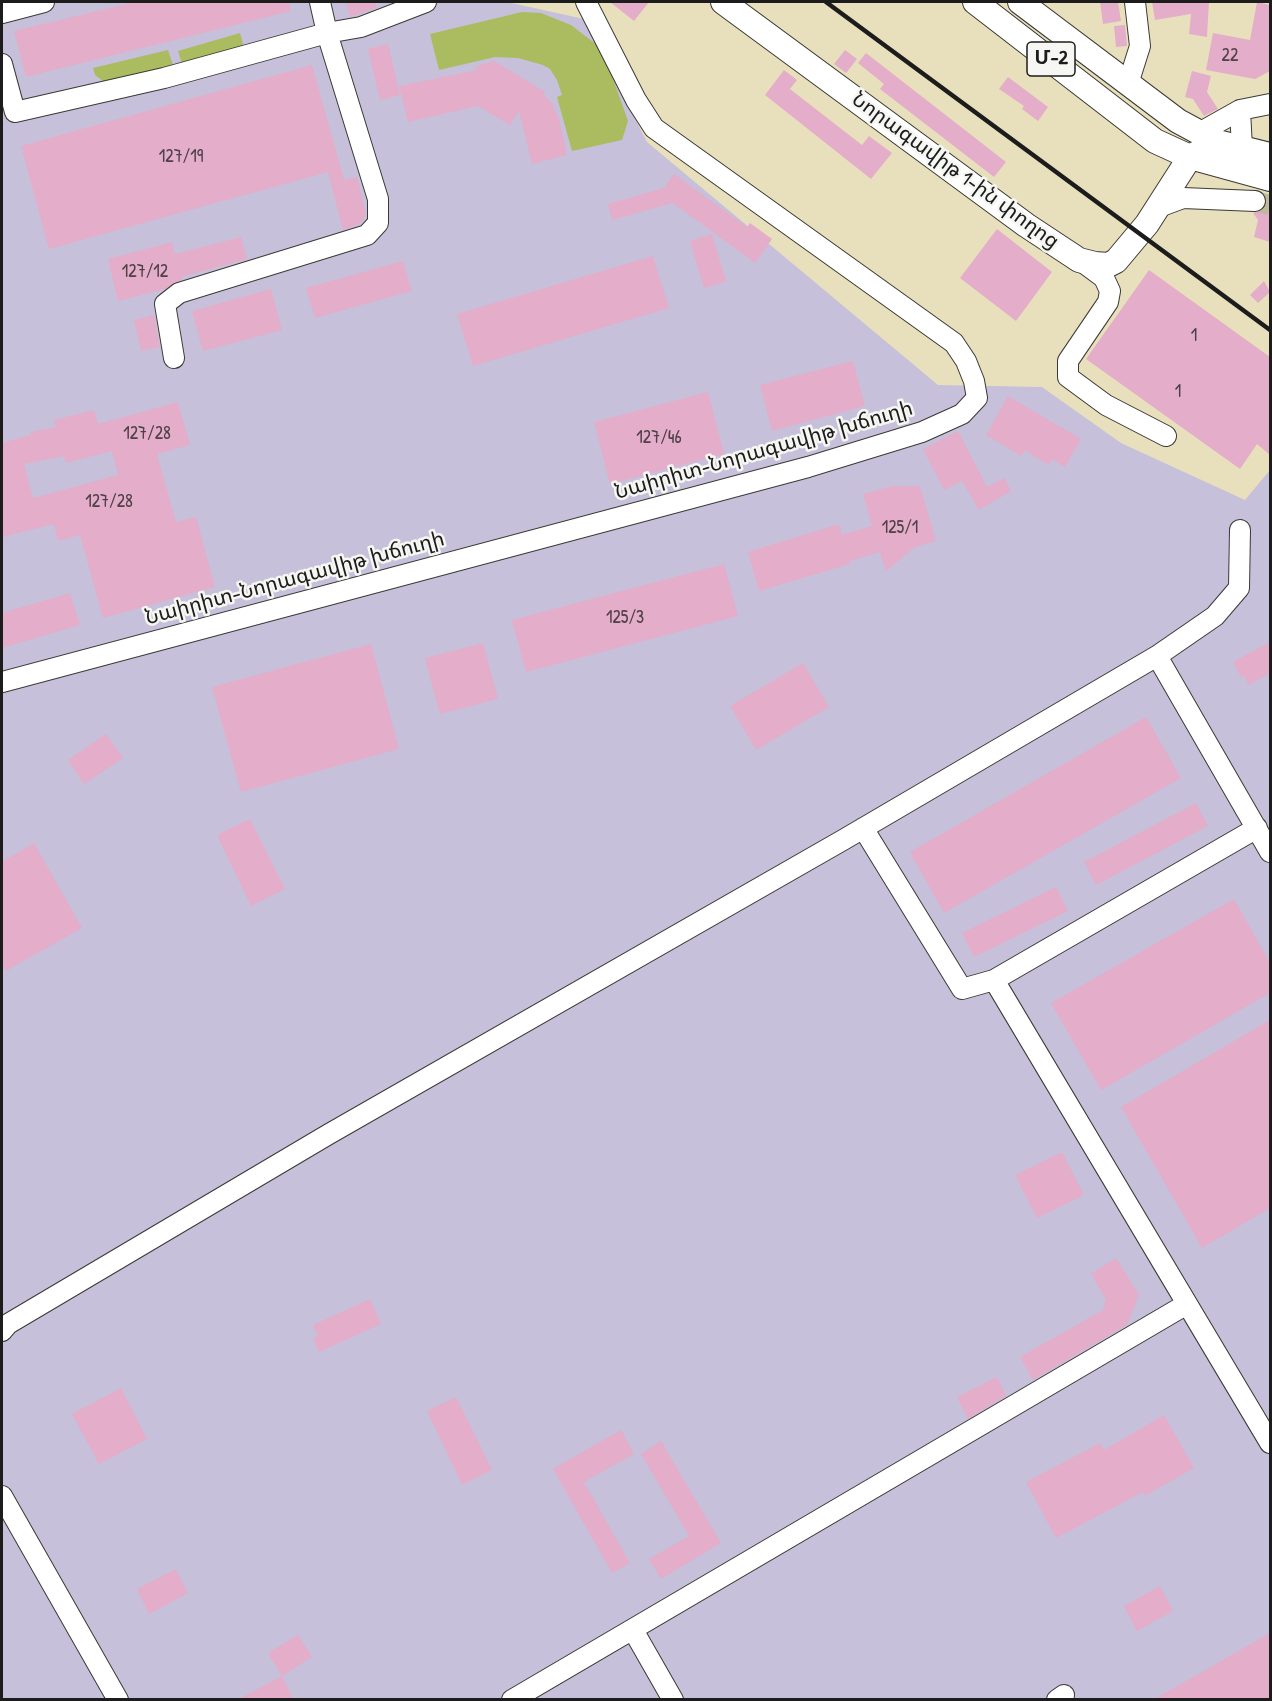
<!DOCTYPE html>
<html>
<head>
<meta charset="utf-8">
<style>
	body { margin:0 }
	#map { position:relative; width:1272px; height:1701px; overflow:hidden; background:#e8e0bc; font-family:"Patrick Hand",sans-serif }
	canvas { display:block }
	.frame { position:absolute; inset:0; border:3px solid #1c1c1c; pointer-events:none }
</style>
</head>
<body>
<div id="map">
<canvas width="1272" height="1701"></canvas>
<div class="frame"></div>
</div>
<script>
const ctx = document.querySelector('canvas').getContext('2d');
ctx.lineJoin = 'round';
function fillPath(path, color) { ctx.fillStyle = color; ctx.fill(path, 'evenodd'); }
const toPath = rows => new Path2D(rows.map(r => 'M' + r).join(''));
function strokePath(path, color, width, dash) { ctx.strokeStyle = color; ctx.lineWidth = width; ctx.lineCap = dash ? 'butt' : 'round'; ctx.setLineDash(dash || []); ctx.stroke(path); }
function label(font, color, halo, rows, align = 'center') {
  ctx.font = font + ' "Patrick Hand","Noto Sans Armenian",sans-serif'; ctx.lineWidth = 5; ctx.setLineDash([]); ctx.textBaseline = 'middle'; ctx.strokeStyle = halo; ctx.fillStyle = color; for (const [text, x, y, turn = 0] of rows) {
    ctx.save(); ctx.translate(x, y); ctx.rotate((+turn || 0) * Math.PI / 180); ctx.textAlign = isNaN(turn) ? turn : align; if (halo) ctx.strokeText(text, 0, 0); ctx.fillText(text, 0, 0); ctx.restore();
  }
}
fillPath(toPath([
	[2,2,507,2,584,19,647,142,938,385,1042,387,1121,443,1245,500,1270,470,1270,1699,2,1700]
]), '#c6c0da');
fillPath(toPath([
	[522,12,541,13,571,25,597,45,607,62,628,121,622,140,572,151,557,97,562,95,557,80,550,69,543,65,518,58,495,57,439,70,430,34],
	[240,33,244,48,182,64,178,51],
	[168,50,173,65,111,81,103,81,95,75,93,68]
]), '#aabc5f');
fillPath(toPath([
	[135,2,289,2,291,11,26,77,14,31],
	[346,2,375,2,377,8,350,17],
	[610,2,649,2,634,21],
	[1100,2,1118,2,1121,21,1103,24],
	[1152,2,1209,2,1207,37,1189,34,1191,14,1155,20],
	[1257,2,1270,5,1270,71,1255,79,1206,70,1213,33,1250,40],
	[1125,25,1127,46,1116,47,1114,26],
	[388,44,400,95,380,100,368,49],
	[845,50,857,59,846,73,834,64],
	[866,53,1006,162,994,177,880,89,884,84,858,63],
	[494,61,545,92,544,95,552,103,559,119,567,155,532,164,519,111,510,125,478,106,408,122,399,86,477,70,476,66],
	[312,65,344,180,357,177,366,215,360,224,343,230,328,172,49,249,21,146],
	[784,70,797,80,790,89,862,145,869,136,892,153,871,179,765,95],
	[1192,71,1211,76,1207,92,1218,109,1204,116,1193,99,1185,97],
	[1008,77,1048,107,1038,121,1022,109,1024,106,999,89],
	[674,174,747,227,750,223,772,239,755,263,673,203,612,220,608,204,664,188],
	[1267,200,1270,201,1270,242,1254,237,1258,220,1253,213,1265,208],
	[997,229,1052,272,1016,321,960,278],
	[712,234,726,282,704,288,690,241],
	[241,237,247,259,181,277,182,280,165,289,118,301,108,259,172,242,175,254],
	[653,256,669,308,473,366,457,314],
	[403,261,412,291,315,318,306,288],
	[1149,270,1270,357,1270,455,1257,444,1240,469,1086,359],
	[1264,281,1270,292,1258,303,1250,295],
	[271,289,282,330,203,351,192,311],
	[154,315,160,347,141,351,134,320],
	[853,361,865,406,772,431,760,385],
	[708,392,724,454,610,484,594,422],
	[1008,396,1081,439,1065,467,1052,459,1048,465,1025,450,1021,456,986,435],
	[178,402,190,445,157,454,176,522,196,517,215,587,103,618,80,535,58,541,54,524,2,537,2,443,31,435,31,432,56,427,54,420,94,410,98,424],
	[112,451,118,475,33,498,24,464,64,456,66,463],
	[958,431,987,487,1004,478,1011,491,979,510,962,481,944,490,923,449],
	[893,486,920,486,936,541,915,547,886,571,880,552,850,561,850,564,759,591,748,552,839,524,842,535,872,526,863,494],
	[724,564,738,616,526,672,512,620],
	[70,593,80,625,2,648,2,613],
	[1270,642,1270,673,1249,685,1244,676,1241,677,1233,662],
	[483,643,498,699,440,714,425,658],
	[371,644,399,749,241,792,212,687],
	[803,663,829,707,756,750,730,706],
	[1146,717,1181,778,944,913,910,852],
	[106,734,123,758,84,784,68,760],
	[1196,803,1208,826,1096,885,1084,862],
	[250,819,285,889,251,906,217,835],
	[34,843,82,928,6,971,2,963,2,862],
	[1056,887,1068,911,974,957,962,933],
	[1234,899,1270,963,1270,993,1101,1090,1051,1003],
	[1270,1020,1270,1208,1202,1248,1121,1107],
	[1062,1152,1084,1195,1037,1218,1015,1175],
	[1116,1258,1139,1295,1127,1325,1033,1380,1020,1357,1103,1310,1106,1299,1091,1274],
	[370,1299,381,1324,319,1352,313,1339,318,1336,313,1325],
	[997,1377,1006,1396,968,1419,957,1397],
	[121,1388,147,1439,99,1464,72,1414],
	[456,1397,492,1470,462,1485,427,1411],
	[1164,1415,1194,1468,1145,1496,1143,1492,1056,1538,1026,1482,1100,1443,1104,1450],
	[621,1430,634,1454,584,1482,630,1563,612,1573,553,1469],
	[661,1441,721,1543,661,1579,649,1559,689,1536,641,1454],
	[176,1569,188,1593,149,1614,137,1589],
	[1160,1586,1173,1611,1137,1631,1124,1606],
	[1270,1633,1270,1700,1153,1700],
	[298,1635,312,1657,282,1676,268,1653],
	[282,1676,294,1700,237,1700]
]), '#e4adc9');
strokePath(toPath([
	[1255,201,1270,205]
]), '#bfb99c', 20, [20, 10]);
const minor = toPath([
	[2,13,44,2],
	[2,64,15,112,164,78,327,33,361,27,426,2],
	[1128,84,1140,46,1135,2],
	[1240,110,1242,148],
	[1199,133,1240,110,1270,104],
	[1156,208,1183,198,1255,201],
	[1081,261,1104,278,1110,291,1108,302,1068,361,1068,377,1106,405,1166,436],
	[174,358,165,304,179,293,367,235,378,223,378,199,327,33,320,2],
	[1157,656,1270,852],
	[2,682,808,467,922,432,962,414,977,398,974,381,966,361,954,343,654,128,636,100,586,2],
	[863,828,962,989,994,980,1257,828],
	[994,980,1270,1443],
	[2,1331,8,1324,329,1134,843,840,1157,656,1215,616,1239,588,1240,530],
	[2,1496,118,1700],
	[633,1630,673,1700],
	[512,1700,1187,1304],
	[1057,1700,1064,1695]
]);
const major = toPath([
	[723,2,1026,225,1079,260,1095,264,1108,265,1116,261,1147,224,1190,157,1217,142],
	[975,2,1155,141,1190,157,1270,179],
	[1020,2,1178,121,1217,142,1270,155]
]);
strokePath(minor, '#3b3934', 22);
strokePath(major, '#3b3934', 26);
strokePath(minor, '#fff', 20);
strokePath(major, '#fff', 24);
strokePath(toPath([
	[826,2,1270,330]
]), '#1c1c1c', 4.5);
label('18px', '#4e4047', null, [
	["22",1230,56],
	["127/19",181,157],
	["127/12",145,272],
	["1",1194,336],
	["1",1178,392],
	["127/28",147,434],
	["127/46",659,438],
	["127/28",109,502],
	["125/1",900,528],
	["125/3",625,618]
]);
for (const [x, y, w] of [
	[1051,59,48]
]) { const box = new Path2D(); box.roundRect(x - w / 2, y - 17, w, 34, 4.5); ctx.fillStyle = '#f6f6f2'; ctx.fill(box); strokePath(box, '#1c1c1c', 1.5); }
label('bold 20px', '#1c1c1c', null, [
	["Մ-2",1051,59]
]);
label('21px', '#1c1c1c', '#f6f6f2', [
	["Նորագավիթ 1-ին փողոց",955,171,36],
	["Նաիրիտ-Նորագավիթ խճուղի",764,451,-16],
	["Նաիրիտ-Նորագավիթ խճուղի",295,579,-15]
]);
</script>
</body>
</html>
